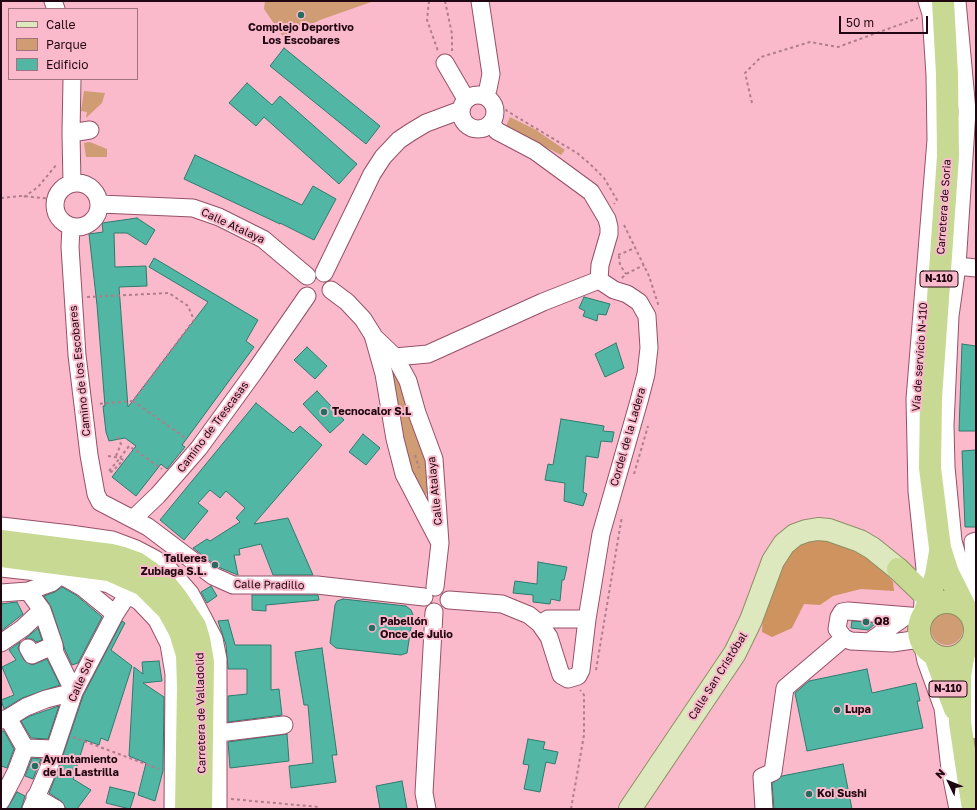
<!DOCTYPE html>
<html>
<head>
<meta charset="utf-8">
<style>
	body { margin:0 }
	#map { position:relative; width:977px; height:810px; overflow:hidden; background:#fabacc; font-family:"Golos Text",sans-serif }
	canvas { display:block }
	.frame { position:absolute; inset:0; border:2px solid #200610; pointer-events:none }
	.legend { position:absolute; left:8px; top:8px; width:130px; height:72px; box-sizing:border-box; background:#fabacc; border:1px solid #a37281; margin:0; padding:5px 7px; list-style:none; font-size:12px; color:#200610 }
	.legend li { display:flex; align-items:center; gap:8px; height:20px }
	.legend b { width:20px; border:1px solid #a37281 }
	.north { position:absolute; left:929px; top:762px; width:40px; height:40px; -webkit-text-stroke:3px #fabacc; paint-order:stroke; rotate:313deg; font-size:11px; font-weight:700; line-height:16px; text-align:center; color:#200610 }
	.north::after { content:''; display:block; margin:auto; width:14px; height:18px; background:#200610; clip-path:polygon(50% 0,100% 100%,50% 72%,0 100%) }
	.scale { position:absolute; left:839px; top:16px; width:89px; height:18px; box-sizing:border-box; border:2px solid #200610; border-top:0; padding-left:5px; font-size:12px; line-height:14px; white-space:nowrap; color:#200610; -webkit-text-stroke:3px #fabacc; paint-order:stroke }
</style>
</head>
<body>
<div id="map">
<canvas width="977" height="810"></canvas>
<div class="frame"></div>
<ul class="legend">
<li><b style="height:5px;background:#dde8be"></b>Calle</li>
<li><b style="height:11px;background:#cf9c73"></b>Parque</li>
<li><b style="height:11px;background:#51b7a4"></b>Edificio</li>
</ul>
<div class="north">N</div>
<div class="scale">50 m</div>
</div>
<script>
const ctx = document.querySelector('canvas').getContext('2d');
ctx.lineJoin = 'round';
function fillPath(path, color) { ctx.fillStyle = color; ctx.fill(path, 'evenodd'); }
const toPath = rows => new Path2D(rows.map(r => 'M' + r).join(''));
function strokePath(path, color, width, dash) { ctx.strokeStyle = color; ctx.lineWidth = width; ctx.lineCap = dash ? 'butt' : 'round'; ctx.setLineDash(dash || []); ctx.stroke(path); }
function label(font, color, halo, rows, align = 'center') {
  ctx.font = font + ' "Golos Text",sans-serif'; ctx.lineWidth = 4; ctx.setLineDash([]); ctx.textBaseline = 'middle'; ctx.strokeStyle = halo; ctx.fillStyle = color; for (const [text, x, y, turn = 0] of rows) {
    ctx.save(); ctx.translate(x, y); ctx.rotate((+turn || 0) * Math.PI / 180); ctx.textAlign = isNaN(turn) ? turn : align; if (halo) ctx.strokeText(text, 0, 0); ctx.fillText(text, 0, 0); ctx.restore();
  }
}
fillPath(toPath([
	[265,1,374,1,320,20,284,38,264,9],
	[84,91,105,93,102,103,86,118,87,112,81,111],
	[510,117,536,130,565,150,561,155,506,126],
	[90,142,107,149,107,157,86,157,84,143],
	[393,364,429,461,429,492,425,495,420,494,407,471,387,365],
	'931 629a16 16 0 1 1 32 0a16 16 0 1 1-32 0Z'
]), '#cf9c73');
fillPath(toPath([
	[816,538,830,541,873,559,893,582,894,591,861,589,833,596,820,605,804,604,792,628,772,637,762,632,763,616,779,570,792,548]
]), '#cf9360');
const building = toPath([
	[284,48,380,126,366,144,270,66,284,48],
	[247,83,272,105,280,96,357,164,339,184,264,117,256,126,229,103,247,83],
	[195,155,302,205,313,186,336,199,314,240,280,223,280,224,184,179,195,155],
	[137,218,155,230,146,245,127,233,114,233,115,267,146,266,147,286,119,287,128,407,208,302,149,267,154,258,258,320,246,341,254,347,182,445,185,447,167,469,161,464,136,496,112,477,136,446,125,438,109,441,106,432,103,406,105,406,97,305,89,234,103,232,102,223,137,218],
	[584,297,610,304,606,315,598,314,597,321,583,316,585,311,579,308,584,297],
	[616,343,624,368,605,377,595,354,616,343],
	[962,344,976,346,976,431,959,431,962,344],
	[307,347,327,366,315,379,294,360,307,347],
	[317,391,344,420,330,433,303,404,317,391],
	[256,403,293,433,300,426,322,445,254,524,288,518,313,575,273,575,261,544,239,549,240,555,234,555,238,575,218,567,193,548,207,539,210,541,240,522,236,518,245,508,226,491,220,498,210,490,198,503,208,511,184,540,160,520,256,403],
	[561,419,604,426,603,431,614,432,612,442,601,441,598,458,586,456,583,492,587,494,583,506,564,501,565,483,545,480,548,464,553,465,561,419],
	[363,434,380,448,366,465,349,452,363,434],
	[976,450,976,527,965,527,962,451,976,450],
	[538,562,567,567,564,580,562,580,560,601,551,599,550,604,533,602,533,595,513,593,515,581,537,584,538,562],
	[211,586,217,596,207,603,201,592,211,586],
	[62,587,76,595,102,617,78,663,72,665,65,650,51,607,44,596,55,592,62,587],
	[252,595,318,595,319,600,266,605,266,611,252,610,252,595],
	[343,599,406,606,411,610,413,615,407,653,401,655,336,648,330,643,335,605,337,601,343,599],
	[17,602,23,614,1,631,1,604,17,602],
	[228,620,235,645,271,645,271,690,279,689,282,715,228,722,228,696,247,694,247,669,228,669,226,645,218,621,228,620],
	[122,621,125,623,111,650,132,666,108,741,101,738,99,745,85,740,73,779,91,790,77,809,66,809,61,801,49,793,57,773,83,696,122,621],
	[852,621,876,623,868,630,851,628,852,621],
	[38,628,42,640,36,642,33,639,25,639,38,628],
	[20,642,18,648,24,660,32,665,47,659,60,685,22,698,4,709,1,700,14,695,2,667,16,660,9,650,20,642],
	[322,648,337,755,332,755,336,782,291,788,289,766,313,763,308,705,304,705,295,652,322,648],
	[159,661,162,681,143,683,164,697,163,771,155,801,138,795,146,763,129,756,134,667,143,674,142,662,159,661],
	[867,669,872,693,916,683,920,701,917,701,923,728,807,751,795,693,809,681,867,669],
	[59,706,48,739,31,738,21,721,30,716,59,706],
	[1,731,4,731,14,749,7,768,1,766,1,731],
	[287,734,289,761,230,768,228,742,287,734],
	[528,739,545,742,543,749,558,752,555,764,546,762,540,792,524,789,529,765,523,764,528,739],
	[32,758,41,759,33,779,25,776,32,758],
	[843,764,852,809,774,809,772,783,782,776,843,764],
	[402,781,407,809,380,809,376,786,402,781],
	[110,787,135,793,130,809,106,803,110,787],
	[17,792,25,796,21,809,7,809,17,792]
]);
fillPath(building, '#51b7a4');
strokePath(building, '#2e7a6d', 1);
const minor = toPath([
	[53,1,56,9],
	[480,1,491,74,488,89,484,96],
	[957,1,967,111,957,266,950,316,945,425,946,467,953,541,971,604],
	[445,63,466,99],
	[72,79,71,133,72,183],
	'461 112a17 17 0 1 1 34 0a17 17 0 1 1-34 0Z',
	[71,133,90,130],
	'55 205a22 22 0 1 1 44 0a22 22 0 1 1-44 0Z',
	[100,204,193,208,219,217,263,239,307,276],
	[71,227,70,247,77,355,89,455,96,494,100,502,148,527,213,576,233,585,317,585,424,597],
	[957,266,976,268],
	[324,273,372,174,383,157,399,140,411,132,426,123,461,110],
	[331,290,347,302,363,319,373,335,384,374,395,439,404,474,440,543],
	[373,336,395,357,408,381,417,413,434,459,440,543,435,587],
	[395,357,428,354,543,302,599,280],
	[134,518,158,495,199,448,255,371,307,296],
	[1,526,70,534,112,540,136,549,155,559,168,568,190,593,214,639,218,659,218,809],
	[976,541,973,542,976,584],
	[1,568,75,576,109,584,139,601,157,620,169,644,174,674,173,809],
	[1,593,28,591,51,583,61,575,82,587,115,614],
	[449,600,502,604,529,615,540,624,549,637,561,675,568,679,578,676,581,670,587,619,601,534,639,401,646,374,649,348,647,316,639,302,627,294,614,290,599,280,600,265,609,234,609,227,607,219,591,192,535,151,497,131,491,123],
	[540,624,548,619,587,619],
	[920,639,892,643,851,641,844,638,837,629,839,617,842,612,848,611,922,617,925,569,917,491,915,399,936,140,935,75,931,14,927,1],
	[973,640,976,648],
	[869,642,906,616],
	[1,643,23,628,42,610],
	[923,646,926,661,943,708,950,769,958,809],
	[28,648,32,655,54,645],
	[976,658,973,684,976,730],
	[1,720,8,718,26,707,46,699,74,692,55,653,54,645,42,610,28,591],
	[219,733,284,725],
	[25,748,55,749],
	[35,797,56,809],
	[1,801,16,772,25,748,8,718],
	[31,809,48,770,74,692,115,614,128,594],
	[427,809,424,793,434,612],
	[764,809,762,777,773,772,785,688,844,638]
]);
const major = toPath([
	[630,809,735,653,751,620,773,561,784,544,795,535,806,531,818,529,829,530,860,541,872,548,898,569]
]);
const highway = toPath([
	[943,1,947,74,948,156,931,398,930,468,940,548,948,573,966,609],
	[1,541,111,555,123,558,137,563,150,572,164,582,176,597,195,626,199,639,203,662,201,809],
	[1,556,109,570,143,585,168,610,180,632,187,655,188,688,186,809],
	[898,569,922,592,942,602],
	'919 630a28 28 0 1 1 56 0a28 28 0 1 1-56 0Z',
	[925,612,936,575,940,552],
	[964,652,960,676,960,723,973,809],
	[935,656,955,709]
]);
strokePath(minor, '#965067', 19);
strokePath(major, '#8d8f64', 24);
strokePath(highway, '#8d8f64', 24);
strokePath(toPath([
	[429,1,427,20,438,51],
	[445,1,452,34,452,51],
	[498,100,507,111,577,153,590,164,604,178,617,200,614,204],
	[752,103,745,73,761,57,810,42,838,47,918,18],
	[24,197,38,187,57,164],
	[1,198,21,196,55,199],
	[624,225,649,276,659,307],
	[618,255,635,248],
	[619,256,620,265,626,274],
	[622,278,626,274,644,265],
	[87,297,169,293,188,306,194,320,133,401,97,404],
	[133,401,187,439],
	[415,455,419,468],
	[108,456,120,458,129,446,162,469],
	[116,456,121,444,116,435],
	[109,471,120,458,125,461],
	[110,472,113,471,123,460],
	[634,474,648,426],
	[596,670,622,516],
	[73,737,159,769],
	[231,799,319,807],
	[571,809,584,735,584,695,580,690]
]), '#b07d8c', 2, [3, 3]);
strokePath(minor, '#fff', 17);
strokePath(major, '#dde8be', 22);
strokePath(highway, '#c7d992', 22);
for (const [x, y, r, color] of [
	[301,15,4,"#266c60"],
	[324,412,4,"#266c60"],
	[215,565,4,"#266c60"],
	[866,622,4,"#266c60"],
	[372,628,4,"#266c60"],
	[837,710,4,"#266c60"],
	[35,766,4,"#266c60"],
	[809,794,4,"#266c60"]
]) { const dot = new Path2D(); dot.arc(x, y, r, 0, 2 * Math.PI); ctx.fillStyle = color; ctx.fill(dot); strokePath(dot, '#fabacc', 1.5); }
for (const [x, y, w] of [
	[939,279,38],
	[948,689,38]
]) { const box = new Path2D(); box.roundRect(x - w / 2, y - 8, w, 16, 3); ctx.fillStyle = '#fabacc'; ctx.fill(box); strokePath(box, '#200610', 1); }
label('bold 10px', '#200610', null, [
	["N-110",939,279],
	["N-110",948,689]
]);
label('bold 11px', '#200610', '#fabacc', [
	["Complejo Deportivo",301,28,"center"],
	["Los Escobares",301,41,"center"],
	["Tecnocalor S.L",332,412],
	["Talleres",207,559,"right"],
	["Zubiaga S.L.",207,572,"right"],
	["Pabellón",380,622],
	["Once de Julio",380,635],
	["Q8",874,622],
	["Lupa",845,710],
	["Ayuntamiento",43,760],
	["de La Lastrilla",43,773],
	["Koi Sushi",817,794]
], 'left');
label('11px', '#200610', '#fabacc', [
	["Carretera de Soria",944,207,-86],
	["Calle Atalaya",233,226,25],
	["Vía de servicio N-110",920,357,-86],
	["Camino de los Escobares",80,371,-96],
	["Camino de Trescasas",213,427,-53],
	["Cordel de la Ladera",628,437,-74],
	["Calle Atalaya",435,491,-96],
	["Calle Pradillo",269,585,1],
	["Calle San Cristóbal",718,676,-58],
	["Calle Sol",81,680,-66],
	["Carretera de Valladolid",201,713,-91]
]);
</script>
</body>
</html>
